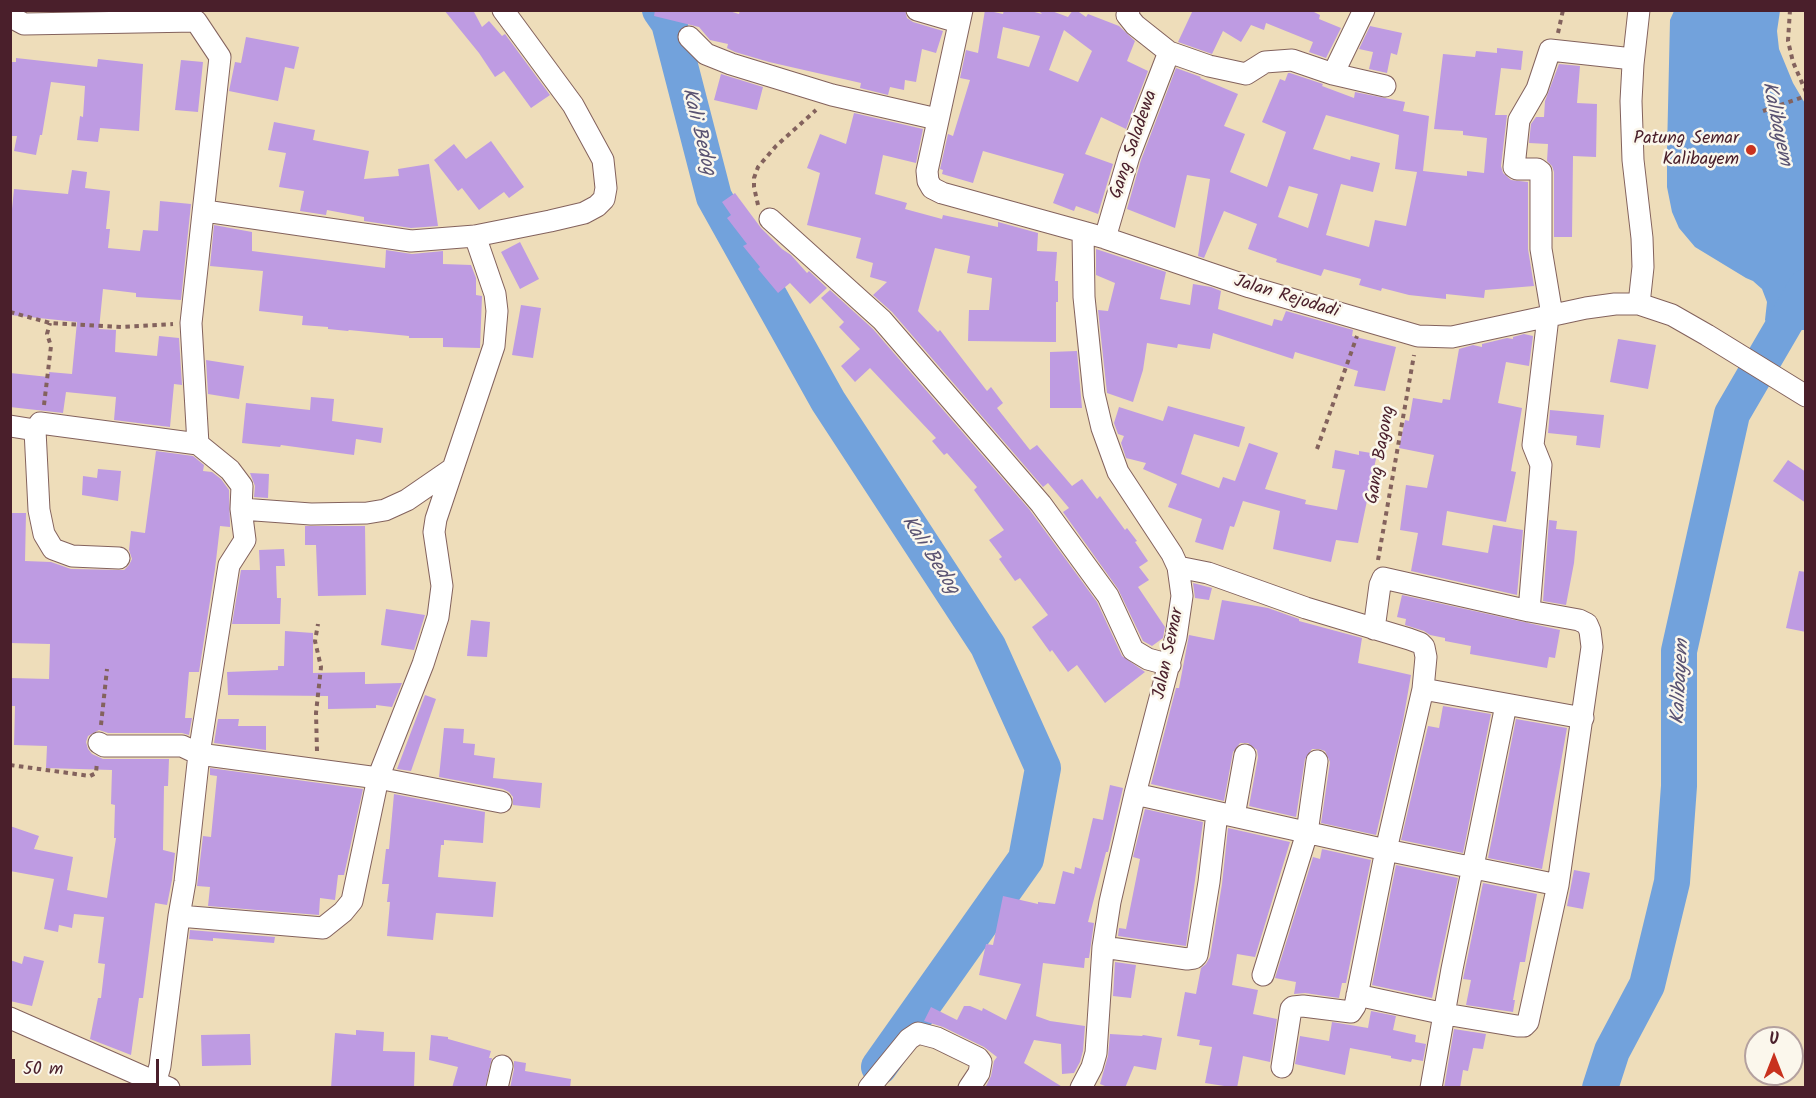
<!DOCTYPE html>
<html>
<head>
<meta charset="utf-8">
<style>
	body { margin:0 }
	#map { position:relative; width:1816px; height:1098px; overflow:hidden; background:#eeddba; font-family:Kalam,sans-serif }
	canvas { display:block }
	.frame { position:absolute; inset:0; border:12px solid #4a1f2b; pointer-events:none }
	.north { position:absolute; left:1744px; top:1026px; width:60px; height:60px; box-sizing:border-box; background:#fbf7ec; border:2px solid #b4a19f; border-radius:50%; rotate:0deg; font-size:16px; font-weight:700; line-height:24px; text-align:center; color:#4a1f2b }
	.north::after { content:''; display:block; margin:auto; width:21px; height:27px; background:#c8321e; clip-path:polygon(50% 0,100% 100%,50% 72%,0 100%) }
	.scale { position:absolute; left:12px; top:1059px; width:147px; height:27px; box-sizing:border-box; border:3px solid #4a1f2b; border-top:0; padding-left:8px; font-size:18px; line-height:21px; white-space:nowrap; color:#4a1f2b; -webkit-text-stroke:4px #fbf7ec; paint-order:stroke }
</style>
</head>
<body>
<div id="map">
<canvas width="1816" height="1098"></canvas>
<div class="frame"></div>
<div class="north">U</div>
<div class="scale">50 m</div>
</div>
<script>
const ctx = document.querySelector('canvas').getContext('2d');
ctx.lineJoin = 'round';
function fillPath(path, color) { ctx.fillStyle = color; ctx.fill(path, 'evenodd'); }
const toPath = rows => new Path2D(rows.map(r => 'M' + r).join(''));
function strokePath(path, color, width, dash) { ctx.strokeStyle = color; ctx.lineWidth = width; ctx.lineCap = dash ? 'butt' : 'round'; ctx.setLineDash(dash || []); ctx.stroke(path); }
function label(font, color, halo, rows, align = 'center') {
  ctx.font = font + ' Kalam,sans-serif'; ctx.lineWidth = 5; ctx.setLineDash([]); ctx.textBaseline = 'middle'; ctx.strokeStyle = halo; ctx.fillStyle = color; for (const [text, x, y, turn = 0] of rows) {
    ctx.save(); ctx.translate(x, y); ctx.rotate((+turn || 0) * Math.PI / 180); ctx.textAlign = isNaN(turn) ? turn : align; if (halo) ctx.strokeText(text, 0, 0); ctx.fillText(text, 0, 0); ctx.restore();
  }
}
fillPath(toPath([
	[1674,11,1780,11,1777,31,1779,49,1793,83,1806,105,1805,330,1799,330,1793,335,1786,334,1770,327,1765,320,1767,302,1762,289,1753,281,1746,278,1695,247,1679,228,1672,212,1667,187,1667,151,1670,20]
]), '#72a2dc');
strokePath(toPath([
	[660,10,669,23,714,197,828,401,988,646,1043,768,1026,859,879,1067],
	[1600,1088,1612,1051,1647,985,1672,882,1679,786,1679,651,1732,414,1806,287]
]), '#72a2dc', 36);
fillPath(toPath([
	[444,10,473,10,482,27,489,21,502,36,505,34,550,95,531,108,504,71,495,77,479,53],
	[655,10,726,10,739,14,740,10,905,10,907,18,913,22,943,31,936,53,922,49,916,82,905,80,904,90,890,87,888,95,860,88,861,83,769,62,735,52,727,48,728,44,710,40,699,27,654,16],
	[985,10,1003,14,1004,10,1027,10,1042,14,1038,10,1049,10,1068,17,1073,10,1076,10,1086,17,1088,14,1119,26,1135,41,1127,61,1148,71,1126,129,1101,117,1085,154,1113,164,1098,214,1076,206,1074,211,1053,203,1064,174,983,151,973,183,942,174,943,170,940,169,948,134,953,136,970,80,960,78,966,50,978,53],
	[1003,27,1040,36,1029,67,997,58],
	[1064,30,1092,51,1078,82,1049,70],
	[1193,10,1310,10,1320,15,1319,19,1341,28,1326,58,1309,52,1313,42,1266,23,1264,30,1251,25,1241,42,1223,31,1212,54,1178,42],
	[1370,26,1402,33,1397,55,1391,53,1387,73,1369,69,1373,52,1359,49],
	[246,37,299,47,294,69,285,67,278,101,229,91,235,62,241,63],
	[1497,48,1523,51,1521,70,1501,68,1495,115,1507,115,1501,166,1503,173,1511,180,1528,182,1528,249,1534,286,1485,290,1484,298,1446,294,1446,299,1409,295,1382,288,1381,291,1359,285,1361,279,1324,269,1321,276,1276,262,1277,259,1248,249,1257,224,1224,211,1204,258,1198,256,1210,179,1187,175,1175,228,1127,209,1141,160,1176,68,1201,77,1200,78,1238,94,1224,126,1245,134,1230,172,1267,187,1286,132,1262,122,1280,79,1285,81,1288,73,1290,73,1323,84,1322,86,1354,98,1355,92,1405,102,1403,111,1429,116,1423,171,1467,176,1467,171,1484,173,1487,138,1463,135,1463,131,1434,129,1443,54,1475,57,1476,51,1497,53],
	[1326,115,1399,135,1395,169,1417,172,1406,226,1375,220,1369,247,1326,235,1341,184,1373,192,1380,163,1351,156,1350,160,1313,149],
	[1289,186,1318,194,1308,228,1278,217],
	[16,58,97,67,98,59,143,64,139,131,100,128,98,142,77,140,80,116,83,117,85,86,51,82,42,135,40,135,36,155,14,151,17,136,10,136,10,62,16,62],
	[181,60,203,62,198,112,175,110],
	[1559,64,1580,66,1577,103,1597,104,1596,157,1573,156,1572,237,1554,237,1554,172,1552,166,1547,161,1548,144,1529,143,1531,124,1536,117,1544,117,1545,101],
	[721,74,763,87,757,110,714,100],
	[854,113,923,129,916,163,883,155,875,194,907,203,905,209,942,219,943,215,998,227,998,222,1038,233,1037,251,1057,252,1055,281,1058,281,1058,302,1056,302,1056,342,968,341,969,310,989,310,992,278,967,273,970,256,935,248,918,311,938,332,940,330,987,391,991,387,1003,403,997,408,1030,450,1037,445,1072,486,1082,479,1097,499,1100,496,1125,530,1127,528,1137,541,1135,542,1148,561,1139,567,1149,580,1138,587,1165,627,1163,638,1152,646,1143,641,1118,589,1063,512,1069,508,1048,483,1043,487,892,312,873,295,887,282,870,277,873,263,856,258,861,238,807,225,820,173,807,168,820,134,846,144],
	[274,122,315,130,313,140,369,151,364,179,399,176,398,169,429,164,438,226,411,228,364,221,364,217,327,210,326,215,300,211,304,191,279,187,286,153,268,150],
	[491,141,524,187,509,198,504,192,479,210,462,188,458,191,434,160,454,144,466,159],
	[72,170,87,172,85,188,110,191,106,229,110,229,108,248,140,251,143,230,158,231,160,201,191,204,181,300,136,297,136,293,103,289,99,329,116,330,115,352,157,356,159,336,179,338,182,385,174,384,170,427,114,420,116,397,66,392,63,413,10,407,10,373,49,377,49,372,72,374,77,322,10,315,10,229,14,189,68,194],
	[735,193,761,228,782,249,791,255,807,273,809,271,827,288,810,304,790,283,778,293,758,269,760,267,743,246,747,244,727,218,731,215,722,202],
	[214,225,252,232,252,251,385,268,386,250,412,254,443,251,443,264,471,265,476,278,476,295,482,296,480,348,443,347,443,338,409,338,409,336,349,330,348,331,328,329,328,327,302,325,303,316,259,311,263,271,210,266],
	[520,242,539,279,520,289,501,252],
	[1096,249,1166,272,1160,299,1190,305,1193,284,1211,287,1221,291,1218,309,1272,326,1274,319,1282,321,1286,311,1353,330,1352,336,1396,347,1385,391,1354,386,1358,371,1295,352,1293,359,1213,333,1210,349,1178,344,1177,348,1147,343,1143,370,1133,402,1107,393,1098,310,1108,311,1115,283,1096,275],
	[830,290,873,329,1029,509,1097,602,1122,656,1145,672,1105,703,1077,665,1068,672,1052,650,1050,652,1032,627,1048,615,1020,578,1015,581,999,559,1002,557,989,540,1004,530,974,490,977,487,947,453,944,455,932,441,936,438,870,368,855,382,841,366,860,349,839,327,844,322,821,298],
	[521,305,541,308,533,358,512,355],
	[1524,334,1533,336,1529,366,1506,362,1498,403,1522,408,1511,471,1516,472,1506,522,1447,511,1442,545,1488,553,1493,525,1523,530,1517,595,1411,571,1418,533,1400,530,1406,485,1427,488,1434,455,1399,448,1405,420,1409,421,1413,398,1442,403,1443,399,1450,400,1459,349,1473,345,1482,347,1482,344,1507,338,1513,339,1513,337],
	[1618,339,1656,345,1648,389,1610,382],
	[1077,351,1082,408,1050,408,1050,352],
	[206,360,244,366,239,399,208,394],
	[311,397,334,399,332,421,383,428,381,443,356,439,354,455,281,445,280,447,242,443,246,403,310,410],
	[1168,406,1245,427,1239,447,1194,434,1181,474,1219,488,1223,477,1235,481,1249,443,1278,453,1265,489,1306,500,1305,504,1337,510,1345,470,1332,468,1335,450,1359,455,1359,451,1377,454,1358,543,1336,540,1331,562,1273,549,1280,511,1243,501,1234,527,1230,526,1223,550,1195,542,1202,519,1168,507,1177,484,1143,469,1146,463,1126,458,1121,443,1124,436,1118,434,1114,423,1119,407,1163,421],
	[1550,410,1604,415,1600,448,1576,445,1577,436,1548,433],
	[156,451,193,456,204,465,203,471,212,472,221,479,229,490,230,525,230,527,220,526,215,569,199,672,189,672,185,718,192,718,189,735,182,733,108,733,99,730,88,736,86,742,88,749,92,754,103,759,169,759,168,786,164,786,163,850,175,853,172,880,167,905,155,903,143,998,139,998,131,1055,90,1039,98,998,101,998,105,964,98,963,104,917,74,914,72,928,59,925,58,932,44,929,54,879,10,871,10,826,39,836,34,849,73,857,67,890,107,898,116,838,114,838,115,805,111,804,112,770,46,768,47,746,14,745,15,706,10,706,10,678,49,679,50,644,10,643,10,513,26,513,25,561,51,562,71,569,124,570,129,565,132,559,129,550,131,531,145,533],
	[1788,460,1806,472,1806,503,1773,481],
	[98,469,121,471,118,501,82,495,83,476,97,478],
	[250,473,269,474,268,498,254,497,255,486],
	[1549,520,1557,521,1556,529,1577,531,1574,563,1566,605,1543,601],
	[305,526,365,526,366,595,318,596,316,545,305,545],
	[284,549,285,566,276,566,277,598,281,598,280,624,232,624,241,570,260,570,259,550],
	[1799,571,1806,572,1806,632,1786,628],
	[1193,583,1212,588,1209,600,1195,598],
	[1402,595,1560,630,1555,658,1549,657,1547,668,1470,654,1471,646,1445,641,1445,638,1430,635,1424,631,1405,625,1406,619,1397,617],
	[1222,600,1268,608,1299,619,1299,621,1362,638,1358,663,1411,675,1403,721,1376,835,1321,823,1330,762,1325,751,1319,749,1312,749,1305,759,1296,817,1249,806,1258,757,1257,750,1248,743,1240,743,1233,752,1224,801,1151,784,1176,688,1179,688,1189,635,1214,640],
	[386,609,425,615,414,650,381,645],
	[471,620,490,622,487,657,467,656],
	[285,631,313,633,313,673,365,672,365,684,402,683,392,707,376,705,376,708,328,709,328,696,228,695,227,672,278,670,278,666,284,666],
	[425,695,436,699,411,771,397,769],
	[1443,706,1491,714,1463,853,1401,840,1428,726,1439,728],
	[218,719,239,719,238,726,266,726,266,750,214,743],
	[1516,719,1567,728,1542,869,1488,858],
	[444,728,464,729,463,743,475,744,474,755,495,758,493,778,542,783,540,808,513,805,513,797,509,792,503,789,439,777],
	[210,768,363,789,344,875,338,875,335,900,320,898,319,915,208,906,210,887,197,886,203,836,211,837,217,776,210,775],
	[1110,785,1123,788,1108,852,1106,852,1088,922,1094,923,1089,958,1085,958,1084,968,1043,963,1036,1016,1050,1021,1085,1026,1083,1051,1080,1062,1074,1073,1062,1074,1061,1044,1034,1040,1024,1063,1064,1088,985,1088,991,1076,994,1061,997,1057,984,1047,943,1027,924,1021,931,1007,957,1020,964,1006,970,1006,982,1011,983,1008,1006,1020,1021,984,979,975,986,944,993,945,1003,896,1038,904,1038,902,1055,904,1063,871,1074,874,1075,867,1081,869,1093,818,1103,820],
	[394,794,485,812,483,843,444,840,444,845,441,845,438,877,496,882,493,917,436,913,433,940,387,936,390,902,387,902,389,884,382,884,386,849,389,849],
	[1145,809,1203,822,1186,946,1118,936,1119,928,1126,929,1140,859,1133,857],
	[1228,828,1290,842,1255,957,1237,954,1232,985,1258,990,1253,1014,1277,1019,1270,1062,1243,1056,1237,1088,1205,1083,1212,1047,1199,1045,1200,1040,1177,1036,1185,992,1196,994,1201,968,1206,964,1210,957,1222,884],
	[1322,849,1371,860,1346,983,1342,983,1339,998,1305,993,1294,994,1296,982,1275,978,1313,857,1320,859],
	[1396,865,1458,878,1432,998,1372,985],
	[1574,870,1590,873,1583,909,1567,906],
	[1483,883,1537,894,1525,962,1520,962,1513,1000,1515,1000,1513,1012,1466,1005,1471,980,1463,979],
	[190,930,275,937,274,943,213,938,213,941,189,939],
	[24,956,44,961,32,1006,10,1001,10,960,22,964],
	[1115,962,1136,965,1131,998,1113,996],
	[1371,1011,1396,1016,1393,1030,1416,1035,1415,1042,1426,1044,1423,1061,1412,1059,1411,1062,1391,1058,1391,1056,1350,1048,1345,1075,1295,1064,1300,1036,1329,1041,1332,1022,1368,1028],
	[1454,1029,1486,1034,1483,1049,1473,1048,1468,1071,1463,1070,1460,1088,1444,1088],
	[356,1030,384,1032,383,1051,415,1052,414,1088,331,1088,335,1033,356,1035],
	[250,1034,251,1065,202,1066,201,1035],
	[1110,1034,1142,1036,1143,1035,1162,1038,1156,1070,1134,1066,1125,1088,1110,1088,1100,1084,1108,1056],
	[431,1035,448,1037,448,1039,491,1051,489,1058,492,1058,485,1088,452,1088,458,1067,429,1060],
	[514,1061,526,1063,525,1071,571,1079,570,1088,510,1088,514,1069]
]), '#be9be2');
const minor = toPath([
	[917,10,958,22],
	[962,10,927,171,928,181,932,188,942,193,1105,238,1250,287,1418,336,1452,337,1586,308,1615,304,1639,304,1672,315,1707,335,1806,396],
	[1129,10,1127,15,1135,25,1169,52,1209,66,1246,74,1265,62,1292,60,1333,74,1385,86],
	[1639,10,1633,64,1631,101,1633,160,1642,238,1643,267,1639,304],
	[11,17,24,24,196,21,220,57,191,323,198,444],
	[689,37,706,54,731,64,832,95,937,119],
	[1333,74,1364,10],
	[205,211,411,241,475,236,550,221,584,213,597,206,604,199,606,188,603,160,573,105,503,10],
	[770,219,882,320,985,439,1041,504,1108,596,1133,650,1148,659,1170,665],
	[1105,238,1129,156,1169,52],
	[1552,315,1541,249,1541,172,1537,169,1517,169,1514,167,1519,120,1537,89,1550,50,1633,59],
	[10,426,35,430,40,423,198,444,230,470,242,486,241,509,245,540,229,565,199,754,185,882,179,916,160,1066,156,1080],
	[35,430,39,510,44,534,53,549,72,556,119,558],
	[241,509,311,514,367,513,385,510,407,500,452,469],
	[1178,567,1208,573,1306,608,1409,639,1420,643,1424,647,1426,657,1423,689,1386,850,1355,1006,1351,1012,1303,1006,1293,1007,1291,1009,1282,1067],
	[1529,611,1541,465,1533,445,1548,317],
	[1423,689,1583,718],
	[99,743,104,746,182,746,199,754,378,778,501,802],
	[1135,794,1386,850,1558,885],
	[1234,816,1245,755],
	[179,916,323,928,343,912,352,901,378,778,423,664,438,617,442,586,434,532,436,519,494,346,497,311,495,294,475,236],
	[1103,947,1187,959,1194,958,1197,955,1209,882,1217,813],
	[1263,975,1307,833,1317,761],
	[1357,995,1445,1014,1517,1026,1524,1026,1528,1022,1558,885,1592,647,1590,631,1587,624,1579,620,1529,611,1383,578,1380,585,1374,629],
	[10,1018,169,1088],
	[497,1088,502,1066],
	[869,1088,909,1039,918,1033,937,1038,978,1058,981,1062,979,1073,969,1088],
	[1081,1088,1092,1067,1096,1053,1103,947,1110,902,1135,794,1176,637,1182,596,1178,567,1172,554,1118,472,1102,428,1094,394,1084,297,1083,232],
	[1431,1088,1452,969,1506,705]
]);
strokePath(minor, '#83625d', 23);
strokePath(toPath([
	[1790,10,1788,41,1793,62,1806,92],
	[1558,33,1563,10],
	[1763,111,1806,96],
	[758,205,754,187,754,178,758,167,776,146,816,110],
	[10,312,50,323,121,327,173,324],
	[44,405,51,346,47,334,50,323],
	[1317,449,1357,336],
	[1378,560,1414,355],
	[101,725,107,669],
	[317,751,316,713,321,667,315,641,318,624],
	[10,765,90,776,96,773,97,762]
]), '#83625d', 4, [4.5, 4.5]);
strokePath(minor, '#fff', 21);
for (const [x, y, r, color] of [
	[1751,150,6,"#c8321e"]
]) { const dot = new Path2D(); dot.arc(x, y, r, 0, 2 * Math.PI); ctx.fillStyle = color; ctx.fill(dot); strokePath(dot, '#fbf7ec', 2); }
label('18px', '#4a1f2b', '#fbf7ec', [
	["Patung Semar",1739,140],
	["Kalibayem",1739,161]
], 'right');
label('18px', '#4a1f2b', '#fbf7ec', [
	["Gang Saladewa",1135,145,-71],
	["Jalan Rejodadi",1286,298,17],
	["Gang Bagong",1382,455,-80],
	["Jalan Semar",1170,654,-78]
]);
label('italic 20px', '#5a5372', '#fbf7ec', [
	["Kalibayem",1775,124,78],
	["Kali Bedog",697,132,76],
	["Kali Bedog",929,556,57],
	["Kalibayem",1682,682,-87]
]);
</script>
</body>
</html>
